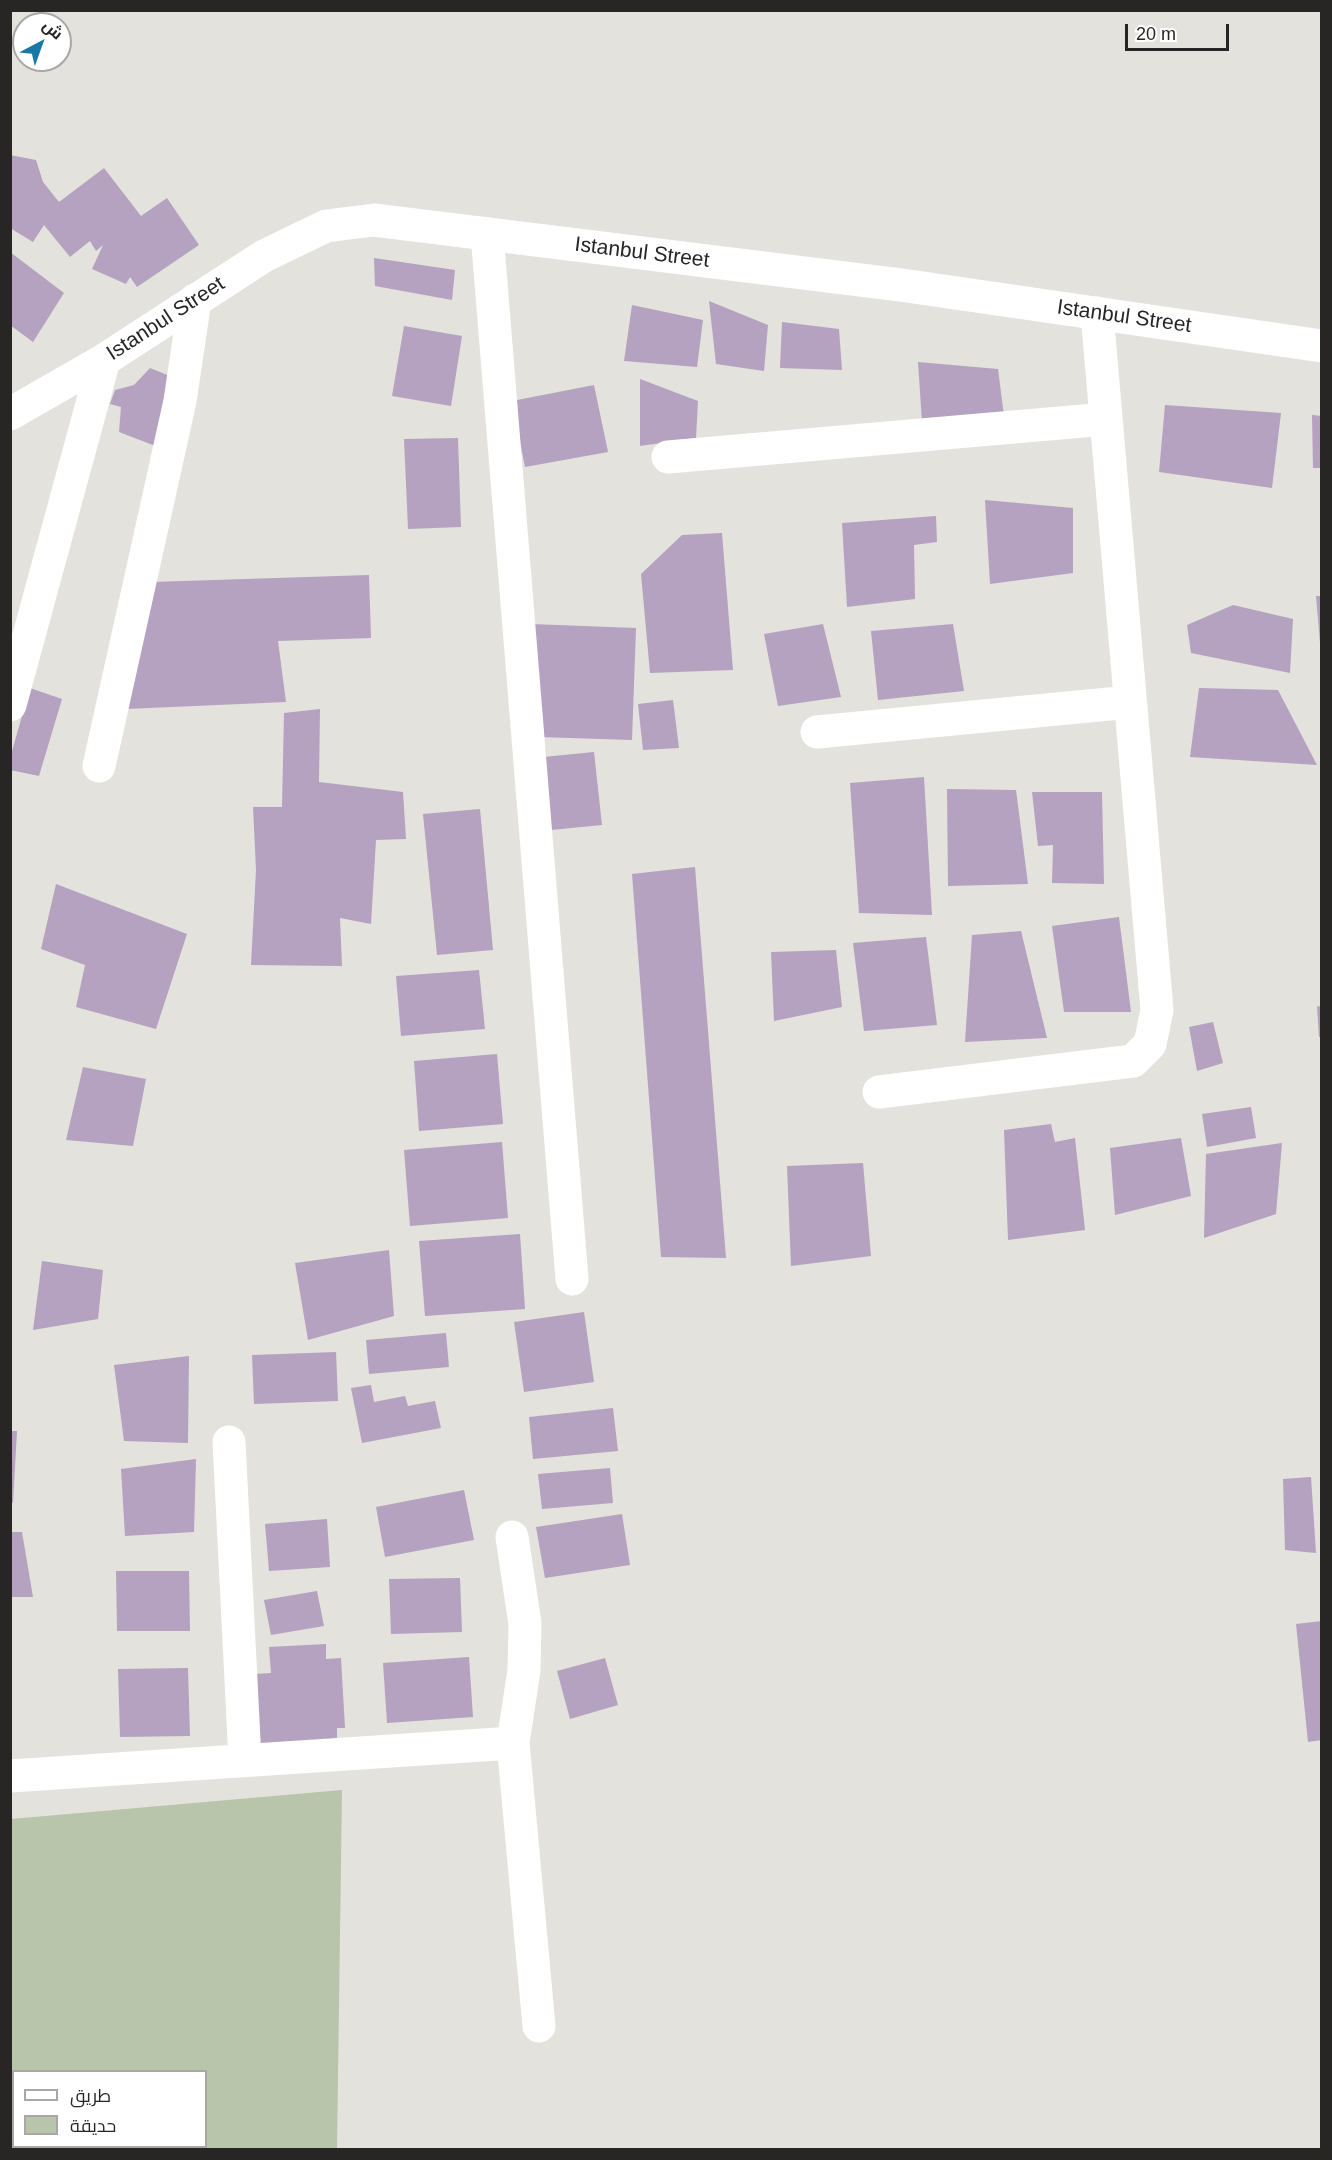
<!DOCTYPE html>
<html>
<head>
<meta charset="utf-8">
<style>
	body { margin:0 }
	#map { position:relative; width:1332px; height:2160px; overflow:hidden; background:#e3e2dc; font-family:Arial,Cairo,sans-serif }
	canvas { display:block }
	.frame { position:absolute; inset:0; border:12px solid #272624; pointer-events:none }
	.legend { position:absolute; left:12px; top:2070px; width:195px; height:78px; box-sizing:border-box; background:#fff; border:2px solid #a9a8a7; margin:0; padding:8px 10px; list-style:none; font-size:18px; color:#272624 }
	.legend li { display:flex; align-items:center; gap:12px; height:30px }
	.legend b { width:30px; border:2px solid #a9a8a7 }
	.north { position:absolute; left:12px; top:12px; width:60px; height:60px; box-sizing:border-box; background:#fff; border:2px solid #a9a8a7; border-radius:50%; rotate:41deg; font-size:16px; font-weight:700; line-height:24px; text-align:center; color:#272624 }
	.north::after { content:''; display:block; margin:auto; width:21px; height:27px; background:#1879a6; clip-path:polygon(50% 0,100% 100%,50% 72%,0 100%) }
	.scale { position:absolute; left:1125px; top:24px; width:104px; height:27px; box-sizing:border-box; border:3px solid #272624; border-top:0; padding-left:8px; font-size:18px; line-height:21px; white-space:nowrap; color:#272624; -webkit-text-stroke:4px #fff; paint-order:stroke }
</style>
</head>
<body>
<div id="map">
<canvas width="1332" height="2160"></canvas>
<div class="frame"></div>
<ul class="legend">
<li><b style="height:8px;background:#fff"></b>طريق</li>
<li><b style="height:16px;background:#b8c5ab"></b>حديقة</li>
</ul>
<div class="north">ش</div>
<div class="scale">20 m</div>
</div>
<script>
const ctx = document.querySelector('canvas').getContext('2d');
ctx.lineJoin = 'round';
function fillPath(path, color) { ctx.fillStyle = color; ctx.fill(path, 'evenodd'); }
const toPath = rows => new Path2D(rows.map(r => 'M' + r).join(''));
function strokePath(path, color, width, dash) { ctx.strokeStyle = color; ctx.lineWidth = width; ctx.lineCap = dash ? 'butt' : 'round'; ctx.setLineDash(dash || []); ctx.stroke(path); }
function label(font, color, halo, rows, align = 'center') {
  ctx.font = font + ' Arial,sans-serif'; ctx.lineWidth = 4.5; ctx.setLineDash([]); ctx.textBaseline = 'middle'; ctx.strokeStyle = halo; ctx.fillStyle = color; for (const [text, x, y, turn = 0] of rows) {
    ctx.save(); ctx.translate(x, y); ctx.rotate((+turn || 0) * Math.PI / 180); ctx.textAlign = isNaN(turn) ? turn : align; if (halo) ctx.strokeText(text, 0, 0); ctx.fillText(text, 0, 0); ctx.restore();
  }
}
fillPath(toPath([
	[342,1790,337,2149,11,2149,11,1819],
	[14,2072,206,2072,206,2146,14,2146]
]), '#b8c5ab');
fillPath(toPath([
	[10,155,36,160,43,182,59,202,104,168,141,216,167,198,199,245,137,287,130,277,126,284,92,269,103,245,96,251,90,241,70,257,44,225,33,242,10,228],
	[10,252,64,293,33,342,10,325],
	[374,258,455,270,452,300,375,286],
	[709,301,768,325,764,371,716,364],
	[632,305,703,320,697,367,624,361],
	[782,322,839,329,842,370,780,368],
	[404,326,462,336,451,406,392,396],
	[918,362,998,369,1004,416,922,422],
	[150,368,175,378,158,447,119,432,121,407,110,404,115,390,134,385],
	[640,379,698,401,696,438,640,446],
	[594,385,608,452,525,467,512,401],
	[1165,405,1281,413,1272,488,1159,472],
	[1312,415,1322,416,1322,468,1313,468],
	[458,438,461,527,408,529,404,439],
	[985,500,1073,508,1073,573,990,584],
	[936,516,937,542,914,545,915,599,847,607,842,523],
	[722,533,733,670,650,673,641,574,682,535],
	[369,575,371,638,278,641,286,702,126,709,152,582],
	[1316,596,1322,596,1322,643,1320,643],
	[1233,605,1293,619,1290,673,1191,653,1187,625],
	[531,624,636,628,632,740,539,737],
	[823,624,841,697,778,706,764,634],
	[953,624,964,691,878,700,871,631],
	[30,688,62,699,39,776,10,770,10,758],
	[1199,688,1278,690,1317,765,1190,757],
	[673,700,679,748,643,750,638,704],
	[320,709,319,782,403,792,406,839,376,840,371,924,340,918,342,966,251,965,256,870,253,807,282,807,284,713],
	[594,752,602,825,551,830,543,757],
	[924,777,932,915,859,913,850,783],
	[947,789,1016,790,1028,884,948,886],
	[1032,792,1102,792,1104,884,1052,883,1053,845,1038,846],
	[480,809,493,950,437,955,423,814],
	[695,867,726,1258,661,1257,632,874],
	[56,884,187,934,156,1029,76,1007,85,965,41,949],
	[1119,917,1131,1012,1064,1012,1052,926],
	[1021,931,1047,1038,965,1042,972,935],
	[926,937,937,1025,864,1031,853,943],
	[836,950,842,1007,774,1021,771,952],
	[479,970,485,1029,401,1036,396,976],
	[1317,1006,1322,1007,1322,1037,1319,1037],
	[1213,1022,1223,1063,1197,1071,1189,1027],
	[497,1054,503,1124,419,1131,414,1061],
	[83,1067,146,1079,133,1146,66,1140],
	[1251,1107,1256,1138,1207,1147,1202,1114],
	[1051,1124,1055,1142,1075,1138,1085,1230,1008,1240,1004,1130],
	[1181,1138,1191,1196,1115,1215,1110,1148],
	[502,1142,508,1218,410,1226,404,1150],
	[1282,1143,1276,1214,1204,1238,1206,1154],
	[863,1163,871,1256,791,1266,787,1166],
	[520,1234,525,1309,425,1316,419,1241],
	[389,1250,394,1316,308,1340,295,1263],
	[42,1261,103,1270,98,1319,33,1330],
	[584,1312,594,1382,524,1392,514,1322],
	[446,1333,449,1367,369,1374,366,1340],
	[336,1352,338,1401,254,1404,252,1355],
	[189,1356,188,1443,124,1441,114,1365],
	[371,1385,374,1402,405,1396,408,1406,435,1401,441,1428,362,1443,351,1388],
	[613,1408,618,1451,533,1459,529,1417],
	[10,1431,17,1431,13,1503,10,1502],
	[196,1459,194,1532,125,1536,121,1469],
	[610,1468,613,1503,542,1509,538,1474],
	[1311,1477,1316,1553,1285,1550,1283,1479],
	[464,1490,474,1540,385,1557,376,1507],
	[622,1514,630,1565,545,1578,536,1527],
	[327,1519,330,1567,269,1571,265,1524],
	[10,1532,22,1532,33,1597,10,1597],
	[116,1571,189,1571,190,1631,117,1631],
	[460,1578,462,1632,391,1634,389,1579],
	[317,1591,324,1626,271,1635,264,1600],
	[1322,1621,1322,1740,1308,1742,1296,1624],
	[326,1644,326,1659,341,1658,345,1728,337,1728,337,1739,259,1744,254,1674,271,1673,269,1647],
	[469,1657,473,1717,387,1723,383,1663],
	[605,1658,618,1705,570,1719,557,1671],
	[188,1668,190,1736,120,1737,118,1669]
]), '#b4a2c0');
strokePath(toPath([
	[487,234,572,1279],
	[668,457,1106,419],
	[10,705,104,360],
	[817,732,1130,702],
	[99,766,180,401,195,300],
	[879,1092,1133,1061,1150,1044,1157,1010,1097,313],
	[229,1442,245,1760],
	[512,1537,525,1624,524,1670,513,1743,539,2026],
	[10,1776,513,1743]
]), '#fff', 33);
strokePath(toPath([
	[10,414,104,360,264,256,326,226,374,220,901,285,1322,346]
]), '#fff', 33);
label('21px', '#272624', '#fff', [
	["Istanbul Street",642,253,7],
	["Istanbul Street",1124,317,8],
	["Istanbul Street",166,319,-33]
]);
</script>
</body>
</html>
